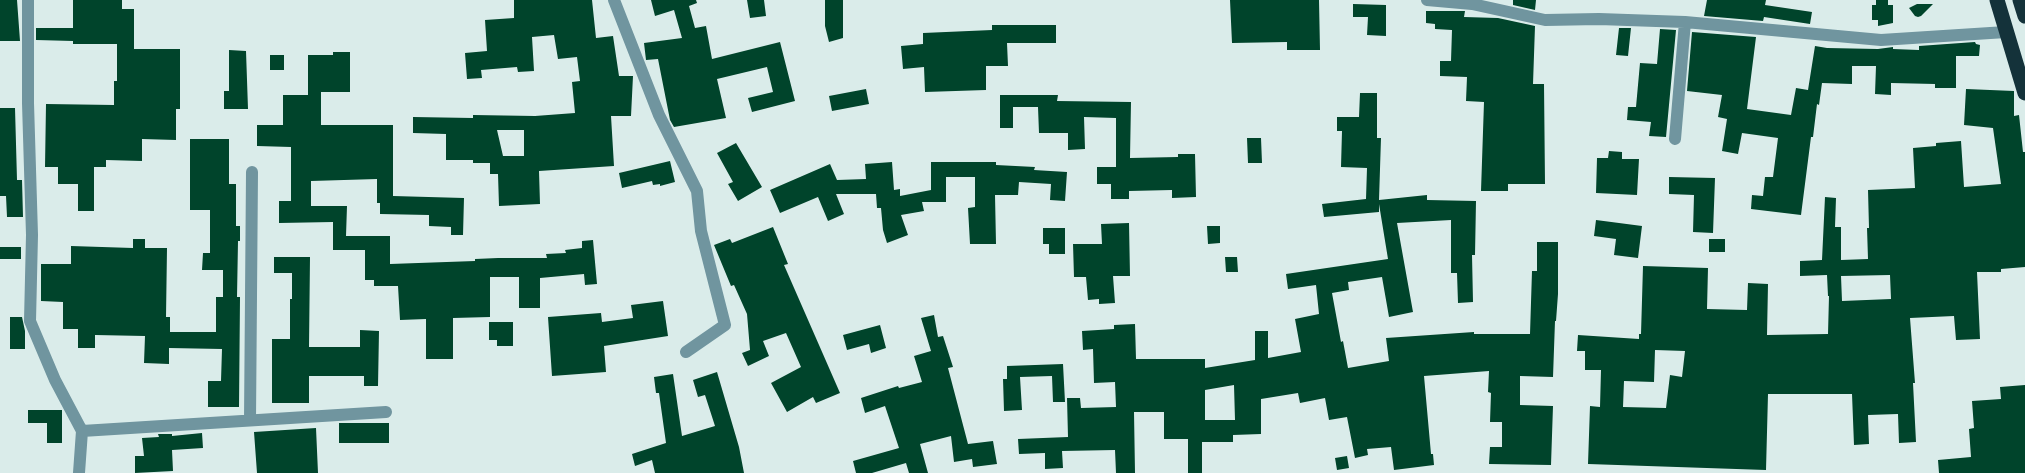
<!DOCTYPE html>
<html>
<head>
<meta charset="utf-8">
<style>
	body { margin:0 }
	canvas { display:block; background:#daecea }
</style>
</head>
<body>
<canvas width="2025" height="473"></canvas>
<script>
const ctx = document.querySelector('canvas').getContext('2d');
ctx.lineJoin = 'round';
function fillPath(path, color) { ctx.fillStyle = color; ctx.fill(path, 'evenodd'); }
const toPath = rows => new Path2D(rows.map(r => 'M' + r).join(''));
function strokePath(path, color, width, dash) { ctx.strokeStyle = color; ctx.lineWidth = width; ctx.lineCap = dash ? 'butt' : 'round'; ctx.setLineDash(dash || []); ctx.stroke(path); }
fillPath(toPath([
	[0,0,17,0,20,41,0,41],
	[73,0,122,0,122,9,134,9,134,49,180,49,180,109,176,109,176,140,142,139,142,161,106,160,106,167,94,167,94,211,78,211,78,184,58,184,58,167,45,167,46,104,114,105,114,81,117,81,117,44,73,44,73,41,36,40,36,28,73,28],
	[514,0,592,0,596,38,613,36,619,76,633,76,631,116,611,116,614,166,539,171,540,204,499,206,498,174,490,174,490,163,473,163,473,160,446,160,446,134,413,133,413,117,473,118,473,115,535,116,575,113,572,82,580,81,577,57,558,59,554,35,532,37,534,71,518,72,517,67,481,70,482,78,467,79,465,53,487,51,485,20,514,18],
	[497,130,524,130,524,156,503,156],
	[651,0,696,0,697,3,689,6,695,28,706,26,712,59,780,42,795,101,752,112,748,98,773,92,767,67,717,79,726,118,674,127,670,120,658,59,646,60,644,43,682,38,674,10,655,16],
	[747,0,764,0,766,16,750,18],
	[825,0,843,0,843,38,829,42,825,26],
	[1230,0,1319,0,1320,50,1287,50,1287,42,1232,43],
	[1513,0,1536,0,1535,10,1513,5],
	[1707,0,1766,0,1765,5,1812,12,1810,24,1764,17,1763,21,1704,16],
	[1876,0,1888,0,1888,5,1893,5,1893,23,1878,26,1878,20,1872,20,1872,5,1876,5],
	[1353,4,1386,5,1386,36,1367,35,1368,17,1353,17],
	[1917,4,1933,4,1921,16,1918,17,1915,16,1909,8],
	[1426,11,1465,11,1464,17,1498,18,1535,26,1533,84,1544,84,1545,184,1508,184,1508,191,1481,191,1484,102,1466,101,1467,77,1440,76,1440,61,1451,61,1452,30,1435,29,1435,24,1426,23],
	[992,25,1056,25,1056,43,1007,43,1008,66,986,66,986,90,925,92,924,67,903,69,901,46,923,44,923,33,992,30],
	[1619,28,1631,28,1628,56,1616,55],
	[1660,29,1676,30,1666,137,1649,136,1651,122,1627,120,1628,107,1636,107,1640,63,1657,64],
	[1692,32,1756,37,1747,109,1791,115,1796,88,1808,90,1815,46,1827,48,1878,49,1893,47,1893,49,1919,50,1919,46,1975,42,1976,44,1980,45,1979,56,1956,56,1956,88,1935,88,1935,84,1891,83,1891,95,1875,94,1876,66,1852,66,1852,84,1822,83,1819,105,1817,104,1813,137,1811,137,1801,215,1751,209,1752,195,1763,196,1765,177,1773,177,1778,138,1742,133,1738,154,1722,151,1727,119,1718,117,1722,95,1687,91],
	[229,50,246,51,248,109,224,109,224,91,229,91],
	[333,52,350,52,350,92,321,92,321,125,393,125,393,196,464,198,463,235,451,235,451,227,429,226,429,215,380,214,380,203,377,203,377,179,311,181,311,206,347,206,346,236,390,236,390,264,475,261,475,259,498,258,547,258,546,254,566,253,565,250,582,248,582,241,593,240,597,284,585,285,584,274,540,278,540,308,519,308,519,277,490,277,490,317,453,318,453,359,426,359,426,319,400,320,398,286,374,286,374,280,365,280,365,250,333,250,333,222,279,223,279,201,291,201,291,147,257,146,257,125,283,125,283,95,308,95,308,55,333,55],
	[270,55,284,55,284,70,270,70],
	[866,89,869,104,832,111,829,96],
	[1966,89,2014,91,2014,116,2019,115,2023,152,2025,152,2025,267,2001,269,2001,272,1977,272,1980,339,1956,340,1954,316,1910,318,1915,383,1913,383,1916,442,1899,443,1898,414,1868,415,1869,444,1854,445,1852,394,1768,394,1766,470,1588,464,1590,406,1600,407,1601,370,1585,370,1585,351,1577,351,1578,335,1639,339,1639,334,1641,334,1643,266,1708,268,1707,309,1747,310,1748,283,1768,284,1767,335,1828,334,1829,296,1828,296,1827,275,1800,276,1800,261,1822,260,1825,197,1836,198,1835,227,1841,227,1841,260,1868,259,1867,228,1869,228,1868,190,1915,188,1913,148,1936,146,1936,143,1961,141,1964,187,2001,184,1993,128,1964,125],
	[1890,275,1891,299,1842,301,1841,276],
	[1655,350,1685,351,1682,377,1670,375,1666,408,1623,407,1624,381,1654,382],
	[1360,93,1377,93,1377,138,1381,138,1379,200,1427,195,1427,200,1476,201,1475,255,1472,255,1473,302,1458,303,1457,273,1451,273,1451,220,1397,223,1413,312,1389,317,1382,277,1348,282,1349,290,1332,293,1341,342,1343,341,1348,368,1389,361,1386,338,1474,332,1474,334,1530,334,1532,271,1537,271,1537,242,1558,242,1558,294,1556,321,1555,321,1553,377,1520,376,1520,405,1553,406,1551,465,1489,464,1490,447,1502,447,1502,422,1490,422,1491,393,1488,392,1489,371,1424,376,1431,454,1433,454,1434,465,1394,470,1391,447,1367,449,1368,455,1355,458,1347,417,1329,420,1325,398,1300,403,1298,393,1261,399,1261,434,1233,435,1233,442,1202,442,1202,473,1188,473,1188,439,1164,439,1164,412,1134,412,1135,473,1116,473,1115,450,1062,451,1063,468,1045,469,1045,453,1019,454,1018,439,1068,437,1067,398,1080,398,1081,408,1116,407,1115,382,1094,383,1093,349,1083,350,1082,331,1114,329,1114,325,1135,324,1136,359,1205,359,1205,368,1255,360,1255,331,1268,331,1268,358,1301,352,1295,319,1319,314,1316,285,1288,289,1286,274,1388,259,1379,204,1379,212,1324,217,1322,204,1366,199,1367,168,1341,167,1342,131,1337,131,1337,117,1359,117],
	[1234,385,1235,420,1205,420,1205,390],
	[1000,95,1058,95,1057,101,1131,102,1130,158,1178,157,1178,154,1195,154,1196,197,1172,198,1172,190,1129,191,1129,199,1111,199,1111,184,1097,184,1097,167,1116,167,1116,118,1084,117,1085,149,1068,150,1068,133,1039,133,1038,107,1013,107,1013,128,1000,128],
	[0,108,15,108,17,180,22,180,23,217,7,217,6,196,0,196],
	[1247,138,1261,138,1262,163,1248,163],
	[190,139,229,139,229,184,236,184,236,226,240,226,240,241,238,241,237,297,240,297,239,407,208,407,208,381,221,381,222,349,169,348,169,364,144,363,145,336,95,335,95,348,78,348,78,329,63,329,63,302,41,301,41,264,71,264,71,246,133,248,133,239,145,239,145,248,167,248,166,317,170,317,170,332,216,332,216,297,223,297,223,270,202,270,203,253,210,253,210,210,190,210],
	[736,143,762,187,738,201,728,184,733,182,717,153],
	[1609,151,1622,152,1622,159,1639,159,1637,195,1596,193,1597,158,1608,158],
	[670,161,675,182,660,186,660,184,653,185,652,181,622,188,619,173],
	[892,162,894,190,900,189,900,196,931,190,931,162,996,162,996,165,1035,167,1034,170,1067,172,1065,201,1050,200,1051,184,1019,182,1018,195,995,195,996,244,970,244,968,208,975,207,975,177,946,177,946,202,922,202,924,211,901,215,908,235,887,243,883,230,881,208,877,208,876,194,836,194,844,214,828,221,818,197,780,213,770,190,830,164,837,180,866,179,865,164],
	[1669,177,1715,178,1713,233,1693,232,1694,195,1669,194],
	[1596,220,1642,226,1638,258,1614,255,1616,239,1594,236],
	[1129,223,1130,276,1113,276,1115,303,1099,304,1099,299,1088,300,1086,277,1074,277,1073,244,1102,244,1101,224],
	[1207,226,1220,226,1220,243,1208,244],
	[773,227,788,264,784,265,840,393,816,403,813,397,787,412,771,383,801,367,786,333,763,341,769,356,748,366,742,353,750,350,747,314,734,285,731,286,714,245,730,239,732,243],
	[1043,228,1065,228,1065,254,1049,254,1049,244,1043,244],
	[1709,239,1725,239,1725,252,1709,252],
	[0,247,21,247,21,259,0,259],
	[274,257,310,257,309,347,360,347,360,330,379,331,378,386,364,386,364,376,309,376,309,403,272,403,272,339,290,339,290,299,292,299,292,273,274,273],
	[1225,257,1237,257,1238,272,1226,272],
	[663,301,668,336,604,346,606,372,552,376,548,317,601,313,602,322,633,318,631,305],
	[934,315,938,337,943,336,953,367,948,368,968,444,993,441,997,464,973,467,972,459,954,462,951,436,920,444,928,473,909,473,906,463,872,473,856,473,853,461,899,448,885,406,865,413,861,398,898,386,899,388,922,382,914,356,931,351,921,318],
	[10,317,22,317,25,331,25,349,10,349],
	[489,322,513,322,513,346,497,346,497,340,489,340],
	[880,325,886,348,871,353,869,344,847,350,843,335],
	[1063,364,1065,402,1053,402,1052,376,1020,377,1022,410,1004,411,1003,379,1007,379,1007,366],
	[717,372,739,447,744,473,655,473,652,460,635,466,632,454,666,443,659,393,656,393,654,377,673,374,682,436,715,426,705,395,698,397,693,380],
	[2025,385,2025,473,1939,473,1938,460,1971,457,1969,429,1974,428,1972,401,2001,399,2000,387],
	[28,410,62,410,62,443,47,443,47,423,28,423],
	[339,423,389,423,389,443,339,443],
	[316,428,318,473,257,473,254,432],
	[202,433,203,448,172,450,173,471,135,473,135,456,144,456,142,438,159,437,158,434,172,434,172,436],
	[1347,456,1349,468,1337,470,1335,458]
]), '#00442b');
strokePath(toPath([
	[28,0,28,103,32,235,30,321,55,380,82,431,79,473],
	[614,0,659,115,697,191,701,231,725,325,686,352],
	[1427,0,1472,4,1545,20,1599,19,1685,22,1881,40,2006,32],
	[1675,139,1685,22],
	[250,420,252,172],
	[82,431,386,412]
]), '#70959f', 12);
strokePath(toPath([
	[1997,0,2025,93],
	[2020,0,2025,16]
]), '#14323a', 15);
</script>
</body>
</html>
